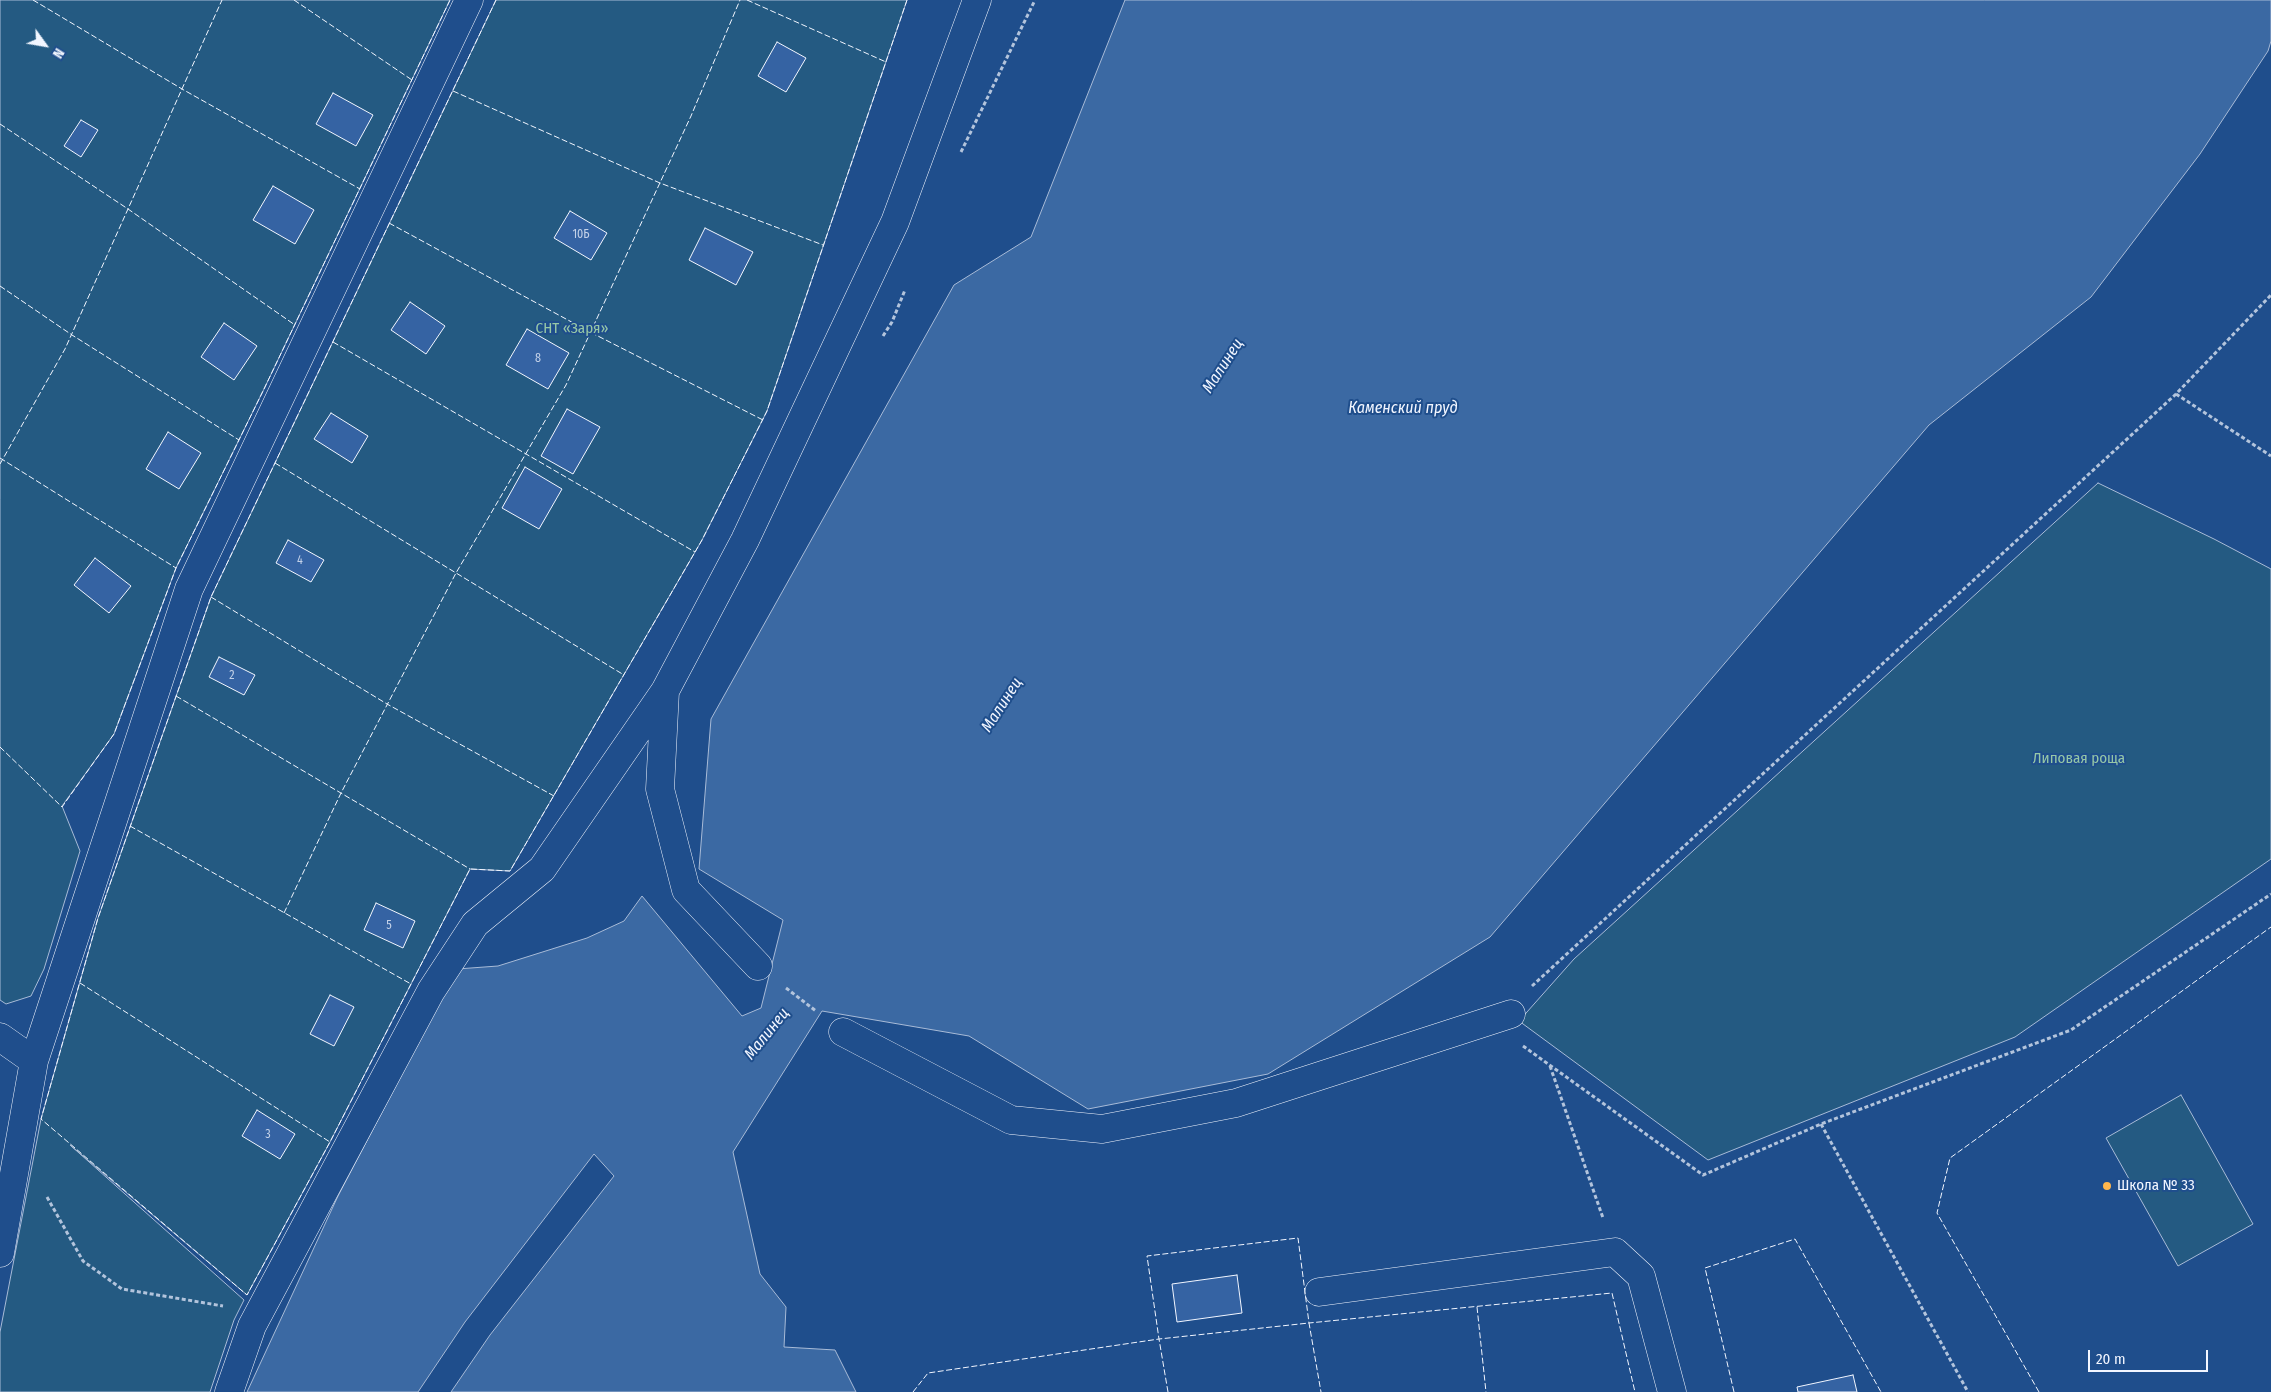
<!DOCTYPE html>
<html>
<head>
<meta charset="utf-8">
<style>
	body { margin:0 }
	#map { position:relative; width:2271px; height:1392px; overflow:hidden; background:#1f4e8c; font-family:"Fira Sans Condensed",sans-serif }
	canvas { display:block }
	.north { position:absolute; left:20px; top:20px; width:50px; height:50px; -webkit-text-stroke:4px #1f4e8c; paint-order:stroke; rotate:122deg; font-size:14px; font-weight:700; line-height:20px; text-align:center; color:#f2f6ff }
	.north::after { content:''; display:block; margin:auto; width:18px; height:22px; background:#f2f6ff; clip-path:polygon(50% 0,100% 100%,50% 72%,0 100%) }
	.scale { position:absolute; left:2088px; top:1350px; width:120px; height:22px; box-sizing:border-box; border:2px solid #f2f6ff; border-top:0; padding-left:6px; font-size:15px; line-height:18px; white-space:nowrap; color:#f2f6ff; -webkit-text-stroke:4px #1f4e8c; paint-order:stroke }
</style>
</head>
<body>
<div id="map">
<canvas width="2271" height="1392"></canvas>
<div class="north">N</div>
<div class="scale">20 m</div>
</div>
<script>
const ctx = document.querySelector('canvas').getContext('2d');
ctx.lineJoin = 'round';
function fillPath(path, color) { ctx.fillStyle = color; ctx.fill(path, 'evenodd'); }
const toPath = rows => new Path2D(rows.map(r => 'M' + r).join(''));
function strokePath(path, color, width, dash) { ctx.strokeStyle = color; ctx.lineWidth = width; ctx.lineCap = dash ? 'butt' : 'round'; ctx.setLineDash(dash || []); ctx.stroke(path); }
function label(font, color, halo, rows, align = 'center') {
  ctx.font = font + ' "Fira Sans Condensed",sans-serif'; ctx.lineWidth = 4; ctx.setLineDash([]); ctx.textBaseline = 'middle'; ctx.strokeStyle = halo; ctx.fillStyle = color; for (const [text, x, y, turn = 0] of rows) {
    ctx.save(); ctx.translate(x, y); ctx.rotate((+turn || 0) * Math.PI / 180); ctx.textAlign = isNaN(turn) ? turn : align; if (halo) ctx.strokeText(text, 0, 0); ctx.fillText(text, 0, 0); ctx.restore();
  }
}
const green = toPath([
	[0,0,450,0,264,389,176,568,114,734,62,806,80,851,44,969,31,996,6,1004,0,1000,0,0],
	[496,0,907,0,767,411,702,540,510,871,470,869,330,1142,247,1295,70,1145,244,1300,234,1320,210,1392,0,1392,0,1332,41,1119,98,918,211,597,496,0],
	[2098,483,2214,539,2271,569,2271,859,2015,1037,1708,1160,1519,1021,1574,959,2098,483],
	[2181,1095,2253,1224,2178,1266,2106,1138,2181,1095]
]);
fillPath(green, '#245a82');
strokePath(green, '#a8bbd7', 1);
const water = toPath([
	[1125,0,2271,0,2271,41,2268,51,2200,154,2091,297,1929,425,1490,937,1268,1074,1088,1109,969,1036,822,1011,733,1152,760,1274,786,1307,784,1347,835,1350,856,1392,451,1392,490,1335,614,1176,594,1154,465,1322,418,1392,247,1392,338,1196,457,969,498,966,587,938,624,921,642,896,742,1016,761,1008,783,920,699,869,711,719,954,285,1031,237,1125,0]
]);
fillPath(water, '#3b69a3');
strokePath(water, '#a8bbd7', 1);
const building = toPath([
	[777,42,806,58,786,92,758,76,777,42],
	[333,93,373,115,356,146,316,124,333,93],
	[81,120,98,130,81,157,64,146,81,120],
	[273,186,314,210,295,244,253,220,273,186],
	[570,211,607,233,591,260,554,238,570,211],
	[705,228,753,252,736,285,689,260,705,228],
	[410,302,445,326,426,354,391,330,410,302],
	[224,323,257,346,234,380,201,357,224,323],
	[527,329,569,353,548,389,506,365,527,329],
	[567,409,600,427,573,474,541,456,567,409],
	[331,413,368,436,352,463,314,439,331,413],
	[168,432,201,453,179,489,146,469,168,432],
	[525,467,562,489,539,529,502,508,525,467],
	[288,540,324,560,311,582,276,563,288,540],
	[95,558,131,586,109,613,74,585,95,558],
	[219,657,255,675,244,695,209,677,219,657],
	[376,903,415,921,403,948,364,930,376,903],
	[330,995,354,1007,334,1046,310,1034,330,995],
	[257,1110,295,1134,280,1159,242,1136,257,1110],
	[1237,1275,1242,1313,1177,1322,1172,1284,1237,1275],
	[1853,1375,1857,1392,1798,1392,1797,1387,1853,1375]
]);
fillPath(building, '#3563a3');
strokePath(building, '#f2f6ff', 1);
const street = toPath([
	[665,691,660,789,686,890,758,966],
	[843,1032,1011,1120,1102,1129,1236,1103,1511,1014],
	[0,1037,34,1061,0,1253],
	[34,1061,189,589,469,0],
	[1319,1292,1615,1252,1641,1276,1672,1392],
	[229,1392,252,1326,431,991,475,924,542,869,665,691,745,540,895,222,977,0]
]);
strokePath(street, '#f2f6ff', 29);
strokePath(toPath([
	[961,152,1035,0],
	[883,336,892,322,905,290],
	[2176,394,2271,456],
	[1532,986,2176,394,2271,295],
	[786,988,816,1011],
	[1523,1046,1703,1175,1821,1124,2071,1030,2271,894],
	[1550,1066,1603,1218],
	[1821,1124,1968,1392],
	[47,1197,83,1261,122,1289,223,1306]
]), '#b3c4dc', 3, [4, 2.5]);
strokePath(street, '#1f4e8c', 28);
strokePath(toPath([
	[33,0,182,89,360,189],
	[294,0,412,80],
	[496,0,211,597,98,918,41,1119,247,1295,330,1142,470,869,510,871,702,540,767,411,907,0],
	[747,0,886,62],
	[453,91,660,183,823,245],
	[0,124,128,209,295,325],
	[389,223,590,332,763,420],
	[0,286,72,335,239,440],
	[333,342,695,552],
	[0,458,176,568],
	[275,463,624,675],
	[0,464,65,349,222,0],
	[211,597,387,704,554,796],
	[176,696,470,869],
	[0,747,62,807,114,734,176,568,264,389,450,0],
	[130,826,411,984],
	[284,913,341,793,456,573,566,385,691,116,740,0],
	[80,983,330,1142],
	[1477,1307,1486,1392],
	[913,1392,928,1373,1159,1339,1147,1256,1298,1238,1309,1323,1612,1293,1635,1392],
	[1168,1392,1159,1339,1309,1323,1321,1392],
	[1734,1392,1705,1268,1795,1239,1881,1392],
	[2039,1392,1937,1213,1950,1158,2271,927]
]), '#f2f6ff', 1, [6, 2.5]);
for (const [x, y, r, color] of [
	[2107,1186,5,"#ffb74d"]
]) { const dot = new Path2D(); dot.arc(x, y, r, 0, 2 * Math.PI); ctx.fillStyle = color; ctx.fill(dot); strokePath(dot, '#1f4e8c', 2); }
label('12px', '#c3d1e8', null, [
	["10Б",581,235],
	["8",538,359],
	["4",300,561],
	["2",232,676],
	["5",389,926],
	["3",268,1135]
]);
label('15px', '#97c8a6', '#1f4e8c', [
	["СНТ «Заря»",572,329],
	["Липовая роща",2079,759]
]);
label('15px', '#f2f6ff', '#1f4e8c', [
	["Школа № 33",2117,1186]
], 'left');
label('italic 16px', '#f2f6ff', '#1f4e8c', [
	["Малинец",1223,366,-57],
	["Каменский пруд",1403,409],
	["Малинец",1002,705,-57],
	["Малинец",767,1034,-51]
]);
</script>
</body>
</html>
